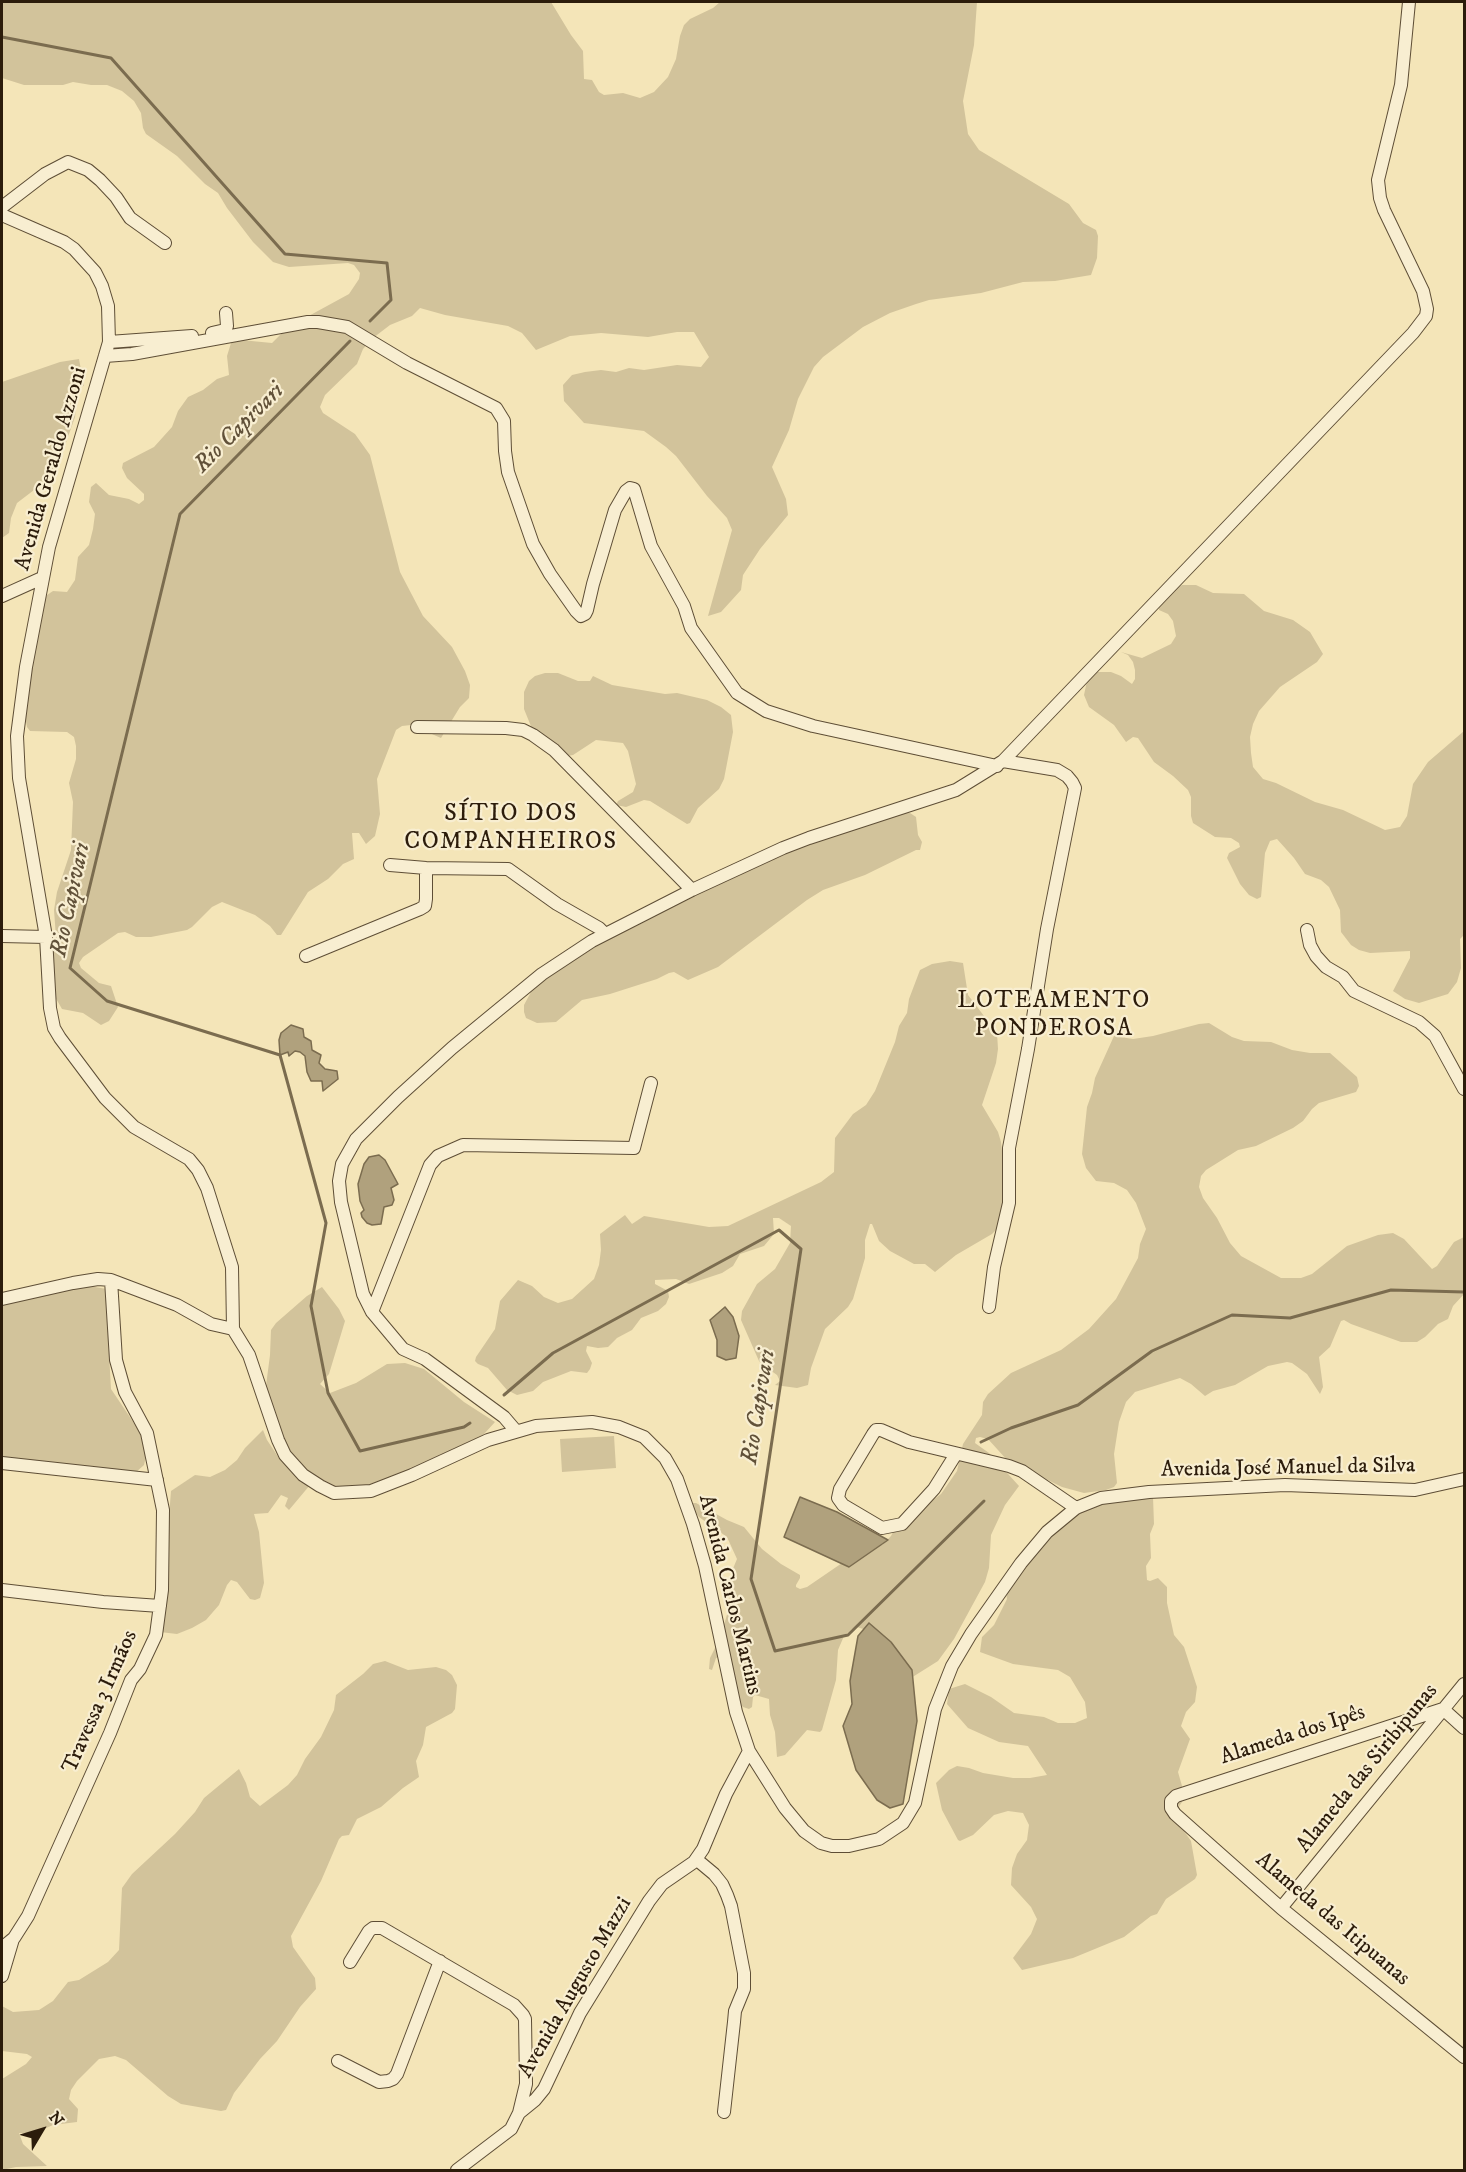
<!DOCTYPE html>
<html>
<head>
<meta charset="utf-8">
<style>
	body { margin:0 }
	#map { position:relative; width:1466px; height:2172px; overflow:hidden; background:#f4e5b8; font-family:"IM FELL DW Pica",serif }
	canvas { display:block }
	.frame { position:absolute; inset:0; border:3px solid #2c1c0b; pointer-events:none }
	.north { position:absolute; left:12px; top:2100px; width:60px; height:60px; -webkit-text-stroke:4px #f8eed1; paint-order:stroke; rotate:52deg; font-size:16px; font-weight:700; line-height:24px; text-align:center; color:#2c1c0b }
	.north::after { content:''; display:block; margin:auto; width:21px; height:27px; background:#2c1c0b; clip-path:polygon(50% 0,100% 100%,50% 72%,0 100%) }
</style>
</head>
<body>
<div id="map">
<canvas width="1466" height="2172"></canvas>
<div class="frame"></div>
<div class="north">N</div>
</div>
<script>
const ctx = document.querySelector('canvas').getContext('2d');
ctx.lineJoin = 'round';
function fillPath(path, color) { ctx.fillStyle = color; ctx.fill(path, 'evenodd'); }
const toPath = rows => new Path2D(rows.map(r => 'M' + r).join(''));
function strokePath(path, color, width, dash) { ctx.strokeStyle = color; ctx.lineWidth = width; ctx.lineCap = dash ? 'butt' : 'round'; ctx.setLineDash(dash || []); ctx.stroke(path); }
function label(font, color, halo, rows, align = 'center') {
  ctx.font = font + ' "IM FELL DW Pica",serif'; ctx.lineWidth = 4.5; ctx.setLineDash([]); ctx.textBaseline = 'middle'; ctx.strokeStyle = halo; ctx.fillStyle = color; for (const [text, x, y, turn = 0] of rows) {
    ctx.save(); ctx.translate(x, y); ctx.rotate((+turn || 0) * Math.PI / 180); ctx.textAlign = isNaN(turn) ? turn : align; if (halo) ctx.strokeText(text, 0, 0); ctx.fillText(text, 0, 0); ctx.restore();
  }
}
fillPath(toPath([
	[2,2,551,2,571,35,583,51,584,79,592,80,599,92,604,95,623,93,640,98,654,92,668,77,676,59,680,36,684,25,690,19,713,8,720,2,977,2,974,45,963,101,968,134,979,150,1069,204,1083,223,1096,230,1098,236,1097,258,1091,275,1055,281,1023,282,981,293,929,300,916,304,890,313,863,327,823,357,814,367,798,399,789,430,772,467,786,499,788,515,760,549,743,575,741,590,721,612,708,616,732,530,727,518,707,496,676,456,666,447,644,431,584,423,564,401,563,385,572,375,585,372,601,370,616,372,629,368,644,370,677,365,701,367,709,357,694,332,677,332,648,337,601,333,570,336,536,350,522,333,508,326,445,315,420,308,412,316,390,325,373,338,363,349,357,364,325,395,320,407,323,413,355,434,370,455,400,572,423,616,452,647,465,671,470,685,469,698,460,707,441,738,411,725,402,726,396,730,377,779,380,814,375,836,366,844,359,833,352,833,354,859,343,864,328,879,308,892,281,935,277,935,270,926,255,915,222,902,212,907,192,927,187,930,151,937,136,937,125,932,118,933,83,957,79,963,81,968,99,983,111,986,118,1007,109,1021,101,1025,83,1013,62,1009,54,995,49,957,56,937,54,910,57,892,71,850,73,802,69,783,76,759,76,746,74,737,67,732,30,731,27,727,25,716,31,629,47,595,53,591,67,592,75,580,78,557,89,545,93,529,95,514,89,502,91,487,96,483,109,495,129,499,139,504,144,500,144,494,127,478,122,468,123,463,154,447,172,427,178,411,188,397,203,390,217,379,229,375,227,356,231,343,241,340,272,343,282,333,305,318,349,294,359,279,360,273,354,265,348,263,289,267,273,262,253,242,227,208,218,193,205,184,177,156,146,134,143,128,141,113,134,101,122,91,107,85,91,85,73,82,63,85,24,85,2,78],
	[79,359,84,386,78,387,75,417,55,474,17,503,11,518,9,533,2,538,2,382,60,362],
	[1182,585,1196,585,1213,593,1244,594,1264,611,1293,620,1310,632,1323,654,1317,662,1280,687,1259,711,1253,724,1250,737,1251,753,1253,767,1263,779,1276,783,1315,802,1343,810,1385,830,1400,827,1407,816,1413,784,1428,762,1464,731,1464,935,1460,939,1461,968,1457,982,1448,994,1419,1003,1405,999,1393,991,1410,958,1410,951,1370,953,1359,950,1351,945,1341,932,1340,910,1329,887,1321,880,1305,874,1294,858,1277,839,1270,841,1265,853,1261,897,1257,899,1249,895,1240,884,1227,858,1229,853,1240,847,1239,843,1231,838,1215,837,1193,823,1191,816,1191,797,1188,790,1173,776,1154,762,1138,738,1133,737,1126,742,1114,725,1089,707,1084,695,1087,681,1096,672,1111,672,1121,676,1132,684,1135,679,1135,670,1133,662,1128,655,1121,652,1142,658,1171,644,1176,636,1173,621,1168,614,1159,610,1158,605,1166,594],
	[545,673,558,673,578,681,590,681,593,676,612,685,665,694,677,693,707,700,721,707,731,715,733,732,724,779,719,789,698,808,690,823,687,824,650,801,644,800,626,807,616,805,618,801,633,792,636,784,628,751,623,743,596,740,573,755,567,756,539,746,524,709,524,692,529,681,535,676],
	[898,813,910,813,916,817,918,835,922,842,920,850,916,850,865,875,823,890,807,900,718,967,688,980,674,972,669,973,657,979,610,994,582,1000,556,1022,537,1023,526,1018,524,1012,524,1005,531,992,547,972,737,868],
	[950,961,963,963,968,995,997,1033,998,1049,996,1063,982,1105,998,1132,1001,1142,1007,1196,1000,1226,992,1234,956,1255,935,1272,925,1264,914,1264,890,1251,879,1241,872,1224,870,1224,865,1240,865,1258,853,1299,848,1307,825,1329,811,1368,808,1385,797,1388,775,1385,780,1381,777,1375,763,1365,759,1361,741,1320,742,1311,757,1284,775,1269,790,1243,791,1226,779,1218,773,1218,774,1234,764,1246,740,1254,733,1266,722,1273,689,1284,676,1279,655,1280,655,1284,668,1291,669,1297,666,1304,658,1311,641,1318,632,1330,617,1338,608,1347,598,1348,587,1346,586,1351,592,1363,590,1369,587,1373,571,1371,543,1382,533,1391,517,1395,507,1390,488,1368,478,1364,475,1361,476,1357,495,1329,500,1301,518,1280,532,1286,544,1297,558,1303,572,1299,594,1279,599,1265,601,1250,600,1234,625,1215,632,1224,644,1216,709,1227,728,1226,821,1182,834,1172,835,1138,853,1114,866,1105,875,1091,895,1042,899,1026,907,1013,909,999,920,970,932,964],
	[1209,1023,1232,1037,1244,1041,1271,1042,1292,1050,1310,1053,1330,1053,1357,1077,1359,1086,1356,1092,1319,1103,1312,1109,1303,1121,1293,1128,1256,1146,1238,1150,1206,1170,1201,1176,1199,1187,1203,1198,1217,1218,1230,1243,1241,1256,1281,1278,1301,1278,1312,1274,1347,1246,1378,1235,1393,1233,1404,1239,1432,1269,1437,1266,1454,1242,1464,1237,1464,1294,1453,1306,1448,1319,1438,1324,1425,1337,1417,1342,1401,1342,1351,1324,1344,1320,1341,1321,1330,1347,1319,1357,1323,1387,1320,1394,1307,1374,1292,1363,1287,1362,1268,1366,1235,1385,1213,1391,1205,1396,1191,1384,1180,1378,1135,1392,1126,1402,1119,1422,1114,1454,1117,1483,1114,1487,1106,1490,1084,1493,1062,1487,1007,1460,988,1439,980,1437,976,1438,975,1443,989,1453,1019,1486,1005,1505,991,1535,989,1568,985,1582,954,1639,938,1661,911,1678,866,1630,857,1627,852,1629,844,1636,838,1650,836,1680,822,1730,820,1732,807,1730,785,1755,777,1757,775,1732,770,1715,769,1699,755,1695,753,1697,752,1707,749,1709,743,1707,736,1701,720,1656,716,1658,712,1670,709,1669,710,1658,720,1638,729,1608,732,1571,737,1559,727,1537,699,1517,693,1509,692,1503,696,1503,727,1520,744,1527,762,1549,781,1564,800,1575,800,1578,796,1585,796,1587,800,1589,807,1587,864,1548,870,1545,882,1545,891,1536,895,1528,941,1494,957,1471,963,1444,982,1415,983,1402,988,1394,1011,1373,1061,1350,1089,1329,1116,1299,1138,1258,1140,1244,1146,1229,1136,1203,1127,1190,1114,1183,1096,1181,1086,1168,1082,1154,1087,1107,1092,1093,1095,1078,1114,1036,1133,1039,1153,1036,1199,1024],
	[84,1285,112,1290,107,1317,111,1389,140,1432,147,1452,144,1465,135,1473,38,1462,17,1458,2,1459,2,1297],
	[322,1287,339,1309,345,1321,329,1374,320,1384,330,1393,356,1383,387,1364,405,1363,424,1369,464,1402,495,1422,484,1434,456,1453,347,1493,310,1485,289,1510,285,1506,288,1498,281,1495,268,1513,254,1514,259,1532,264,1583,260,1598,255,1600,250,1599,237,1582,231,1580,227,1585,219,1605,206,1620,192,1628,177,1634,160,1632,171,1491,195,1475,210,1477,225,1470,237,1460,245,1448,263,1430,267,1440,279,1458,288,1466,263,1409,270,1355,271,1330,276,1323,307,1296],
	[614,1436,616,1468,562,1472,560,1439],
	[1153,1497,1154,1524,1150,1534,1151,1558,1146,1566,1147,1580,1150,1581,1158,1578,1167,1587,1167,1603,1174,1635,1184,1647,1197,1687,1195,1702,1186,1712,1181,1726,1190,1739,1178,1772,1182,1786,1182,1802,1178,1808,1169,1809,1191,1841,1197,1875,1195,1879,1166,1899,1157,1914,1151,1916,1124,1937,1073,1958,1022,1970,1013,1958,1031,1934,1037,1919,1031,1907,1011,1885,1012,1868,1017,1854,1027,1840,1029,1825,1023,1813,1008,1811,994,1815,973,1835,960,1841,958,1840,942,1810,936,1783,949,1770,957,1766,969,1768,983,1773,1013,1778,1030,1778,1047,1775,1028,1746,999,1742,968,1728,947,1704,949,1689,965,1684,991,1697,1014,1713,1044,1717,1058,1723,1075,1723,1087,1718,1085,1702,1070,1677,1058,1670,1013,1664,980,1652,982,1637,994,1625,1007,1599,1006,1592,1014,1584,1025,1565,1076,1512,1085,1506],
	[385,1661,408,1670,436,1667,446,1670,452,1675,457,1685,455,1709,452,1713,426,1727,423,1745,416,1761,419,1777,403,1788,381,1807,357,1819,349,1835,342,1836,339,1839,321,1881,291,1936,293,1947,315,1978,316,1989,300,2007,277,2041,260,2059,234,2093,226,2110,221,2111,181,2104,168,2096,126,2060,115,2056,99,2059,77,2081,71,2090,69,2099,78,2109,77,2122,53,2125,35,2133,19,2133,23,2144,47,2166,16,2167,2,2170,2,2079,26,2064,32,2057,27,2054,2,2051,2,2006,13,2012,39,2010,53,2001,68,1982,79,1980,108,1962,119,1950,122,1888,132,1874,175,1834,195,1812,204,1798,239,1769,246,1783,250,1797,260,1806,288,1785,297,1775,305,1759,321,1737,334,1710,336,1695,363,1674,373,1664]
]), '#d2c39b');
const water = toPath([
	[291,1025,303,1029,304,1037,311,1041,312,1050,321,1055,319,1063,325,1069,337,1071,338,1079,323,1091,322,1081,311,1081,307,1072,305,1056,300,1052,295,1051,289,1056,288,1052,280,1055,279,1040,281,1033,291,1025],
	[379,1155,385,1160,398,1184,391,1188,394,1200,392,1205,384,1207,381,1224,372,1225,367,1223,362,1217,361,1213,364,1210,360,1201,358,1184,364,1164,369,1157,379,1155],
	[725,1307,733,1317,739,1336,736,1358,726,1360,717,1356,717,1340,710,1320,725,1307],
	[800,1497,837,1512,888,1540,849,1567,784,1537,800,1497],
	[869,1623,891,1642,912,1670,917,1721,903,1804,890,1808,877,1800,856,1770,843,1726,852,1704,850,1681,858,1636,869,1623]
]);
fillPath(water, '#b0a17d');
strokePath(water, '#7b6c4f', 1.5);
strokePath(toPath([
	[2,37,111,58,285,254,387,263,391,300,370,321],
	[350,341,180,514,70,968,107,1001,280,1055,326,1223,311,1306,328,1393,360,1451,464,1427,470,1423],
	[504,1395,553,1353,779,1230,801,1249,751,1579,775,1651,848,1635,984,1501],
	[981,1442,1011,1428,1078,1405,1152,1351,1232,1315,1290,1318,1391,1290,1464,1292]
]), '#7b6c4f', 3);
const minor = toPath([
	[2,207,45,174,68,162,88,170,100,180,116,197,130,218,165,243],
	[2,215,64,242,74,249,95,272,102,286,108,306,109,342,49,547,26,667,17,736,19,778,46,937,50,1008,54,1028,60,1038,105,1098,134,1127,189,1159,198,1170,207,1188,232,1267,233,1329],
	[212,333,225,330,227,326,226,313],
	[109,342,192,336],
	[105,356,132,354,308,322,318,322,347,327,407,363,496,408,504,421,505,451,508,472,533,544,550,574,576,611,581,616,585,614,587,610,593,584,615,510,626,491,630,488,634,489,651,546,684,606,691,628,737,693,766,711,813,726,997,766],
	[2,596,42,578],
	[417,727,506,728,523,730,533,735,554,750,692,890],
	[390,865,426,868,508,869,557,904,599,928,605,934],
	[1307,930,1310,945,1316,956,1326,967,1343,977,1354,991,1419,1022,1435,1036,1464,1089],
	[2,936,46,937],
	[306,956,420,909,425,906,426,899,426,868],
	[2,1299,73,1283,98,1279,111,1280,177,1305,211,1324,233,1329,249,1355,278,1440,285,1455,303,1475,320,1486,334,1493,371,1491,412,1475,488,1440,536,1426,592,1422,619,1427,644,1437,665,1458,677,1479,693,1524,705,1566,736,1712,749,1751,785,1808,804,1831,821,1843,832,1846,849,1846,879,1839,903,1823,915,1803,935,1709,952,1666,971,1634,1021,1563,1047,1532,1076,1508,1101,1498,1149,1492,1285,1485,1415,1490,1464,1479],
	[989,1307,994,1267,1009,1203,1009,1148,1028,1049,1047,929,1075,788,1072,782,1067,776,1057,770,1003,761],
	[372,1312,430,1165,438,1156,463,1145,634,1148,651,1083],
	[516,1431,504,1417,425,1359,403,1349,372,1312,363,1294,341,1202,339,1181,342,1164,356,1139,398,1097,452,1048,542,974,592,941,692,890,783,848,809,838,956,790,1003,761,1413,333,1426,316,1427,309,1423,291,1384,210,1380,198,1378,180,1401,85,1409,2],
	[956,1454,934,1489,902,1524,882,1528,843,1505,838,1498,840,1489,873,1434,876,1430,881,1430,909,1442,1009,1466,1022,1471,1076,1508],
	[2,1463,157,1480],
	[2,1590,103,1602,160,1606],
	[1443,1709,1176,1796,1171,1801,1171,1808,1175,1814,1281,1908,1464,2057],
	[1443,1709,1464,1728],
	[696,1859,714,1874,722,1884,727,1895,731,1906,744,1973,744,1989,735,2011,734,2022,724,2112],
	[1281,1908,1464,1684],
	[2,1948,14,1938,28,1916,110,1733,131,1680,140,1669,156,1635,162,1590,163,1510,147,1433,125,1392,116,1360,111,1280],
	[350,1962,369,1931,373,1928,382,1928,514,2005,523,2015,525,2019,526,2084,519,2113],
	[2,1976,13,1939],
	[338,2061,379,2082,388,2081,393,2079,397,2074,440,1961],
	[457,2170,511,2129,519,2113,535,2100,544,2089,580,2013,649,1901,662,1884,694,1862,703,1849,726,1794,749,1751]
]);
strokePath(minor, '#5e4e36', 14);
strokePath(minor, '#f8eed1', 12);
label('22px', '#2c1c0b', '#f8eed1', [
	["Avenida Geraldo Azzoni",52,469,-74],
	["Avenida José Manuel da Silva",1288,1469,-1],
	["Avenida Carlos Martins",729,1595,76],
	["Travessa 3 Irmãos",101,1702,-66],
	["Alameda dos Ipês",1293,1736,-18],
	["Alameda das Siribipunas",1368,1769,-51],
	["Alameda das Itipuanas",1332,1920,40],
	["Avenida Augusto Mazzi",576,1988,-60]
]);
label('italic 24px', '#615139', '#f8eed1', [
	["Rio Capivari",240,429,-45],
	["Rio Capivari",72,900,-78],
	["Rio Capivari",760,1407,-81]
]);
ctx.letterSpacing = '1.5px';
label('24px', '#2c1c0b', '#f8eed1', [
	["SÍTIO DOS",511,815],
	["COMPANHEIROS",511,843],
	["LOTEAMENTO",1054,1002],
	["PONDEROSA",1054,1030]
]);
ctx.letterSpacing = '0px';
</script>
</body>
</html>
